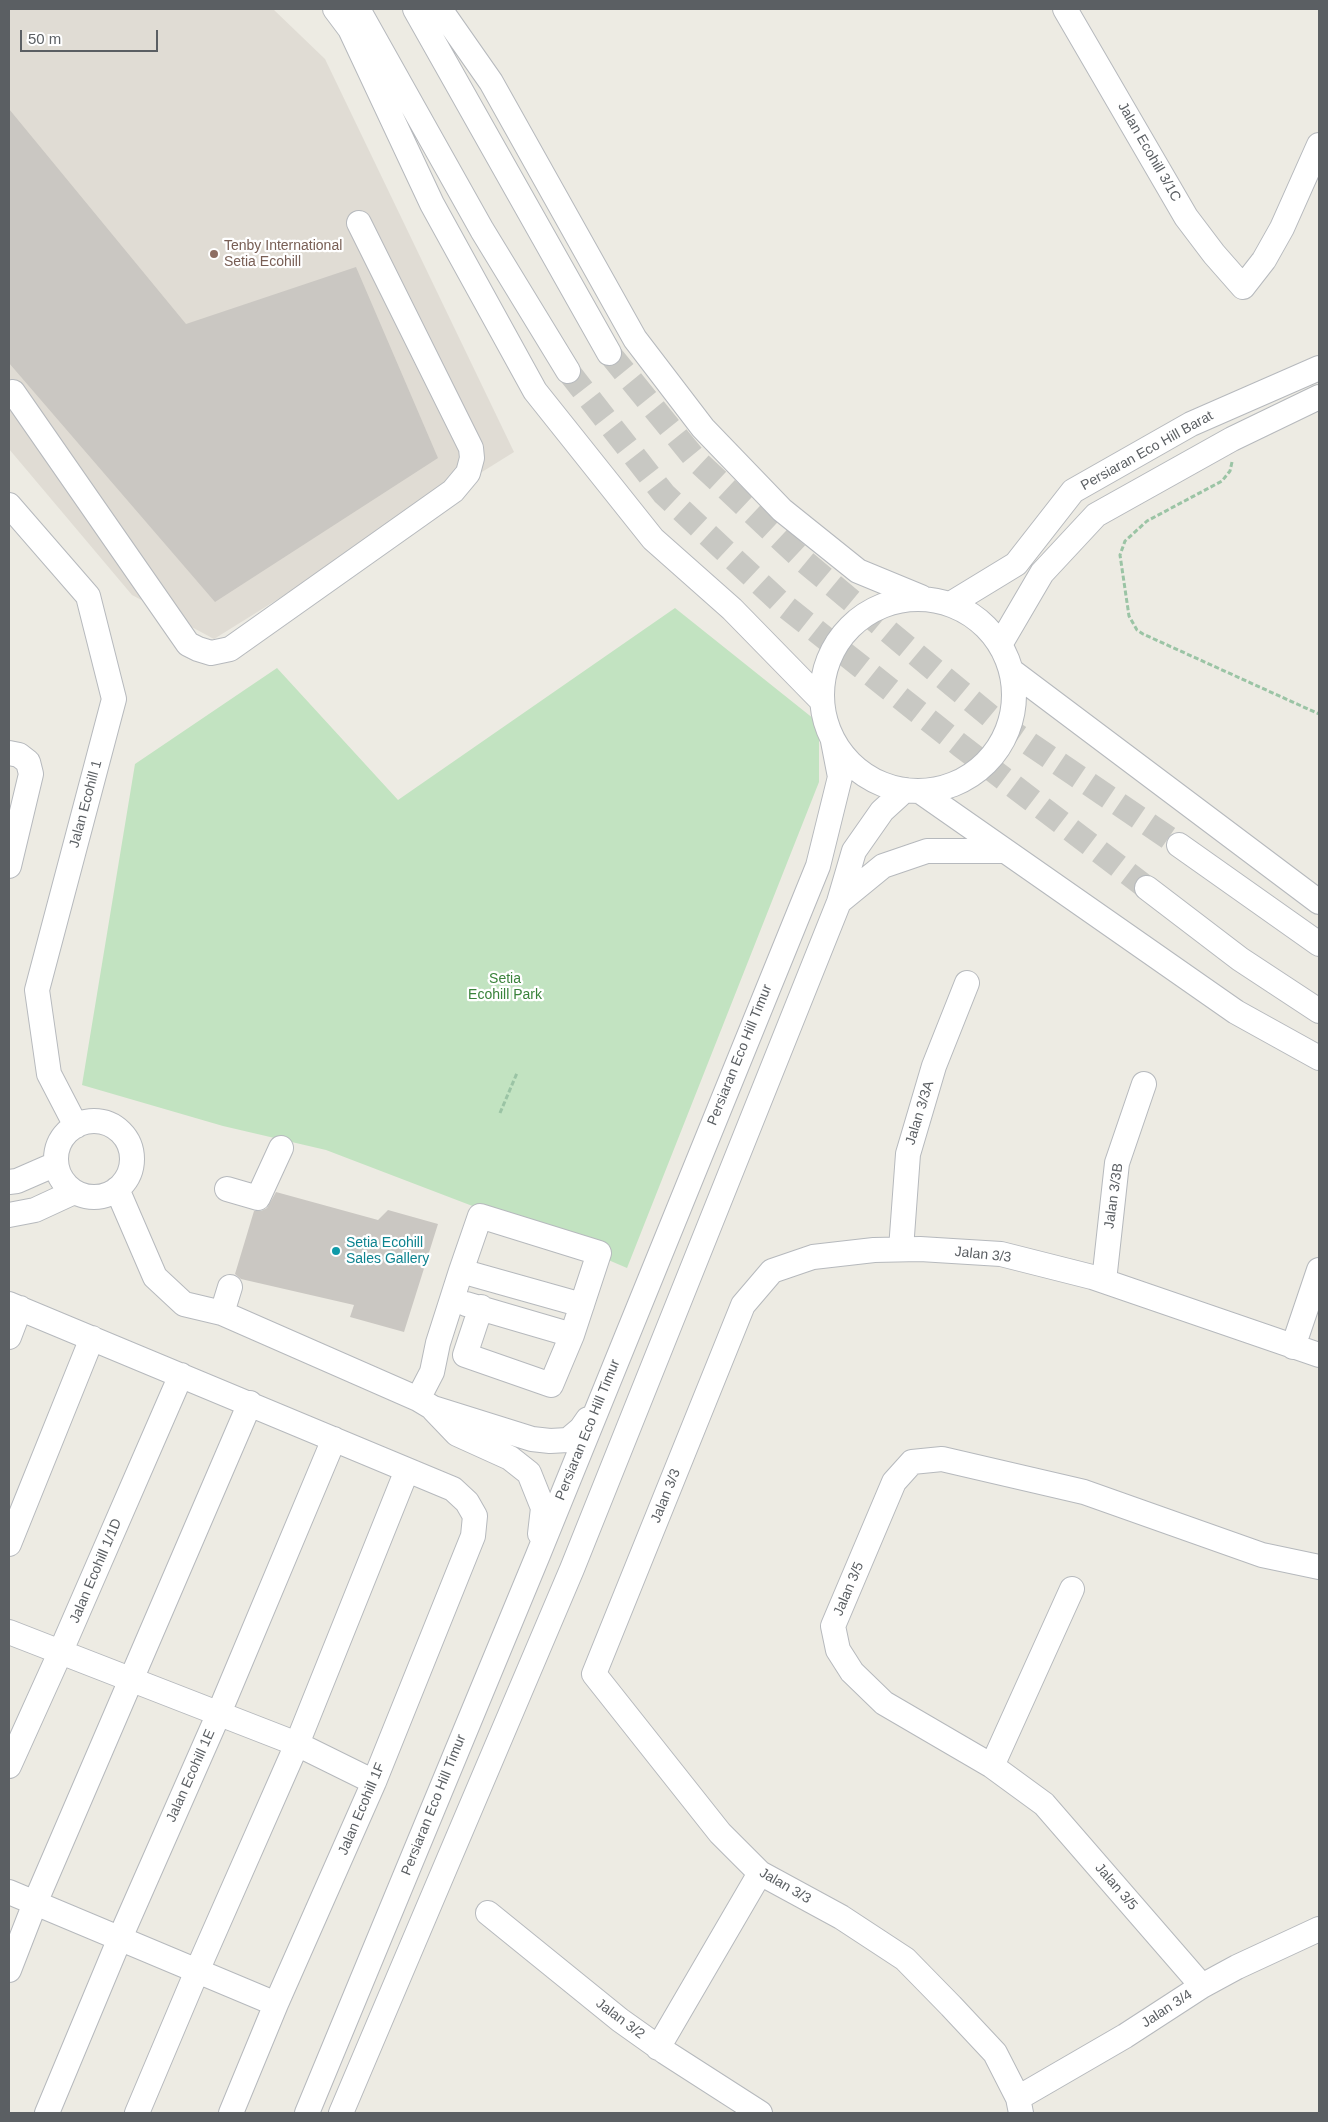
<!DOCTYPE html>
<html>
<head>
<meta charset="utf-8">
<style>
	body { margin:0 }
	#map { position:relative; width:1328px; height:2122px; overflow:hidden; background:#edebe3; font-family:Arial,sans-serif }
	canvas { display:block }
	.frame { position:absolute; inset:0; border:10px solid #5b5f63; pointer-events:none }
	.scale { position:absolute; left:20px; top:30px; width:138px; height:22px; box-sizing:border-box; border:2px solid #5b5f63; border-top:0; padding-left:6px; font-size:15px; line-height:18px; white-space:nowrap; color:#5b5f63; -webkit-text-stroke:4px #fff; paint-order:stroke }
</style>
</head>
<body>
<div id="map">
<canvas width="1328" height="2122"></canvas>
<div class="frame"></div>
<div class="scale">50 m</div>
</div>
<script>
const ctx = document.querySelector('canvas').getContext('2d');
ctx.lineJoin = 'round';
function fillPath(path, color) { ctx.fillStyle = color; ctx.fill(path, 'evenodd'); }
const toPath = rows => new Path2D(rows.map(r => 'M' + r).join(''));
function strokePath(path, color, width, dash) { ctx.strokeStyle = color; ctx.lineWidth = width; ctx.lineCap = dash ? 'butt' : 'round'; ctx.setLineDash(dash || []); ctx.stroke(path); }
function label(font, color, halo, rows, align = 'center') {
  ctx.font = font + ' Arial,sans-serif'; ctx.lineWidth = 4.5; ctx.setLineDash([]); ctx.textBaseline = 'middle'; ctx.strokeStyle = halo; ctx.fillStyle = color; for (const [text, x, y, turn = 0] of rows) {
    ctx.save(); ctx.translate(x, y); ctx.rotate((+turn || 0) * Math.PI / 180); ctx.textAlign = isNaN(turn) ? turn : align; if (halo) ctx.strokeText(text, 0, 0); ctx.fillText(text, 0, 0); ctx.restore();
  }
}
fillPath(toPath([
	[9,9,273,9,325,59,514,452,214,639,132,595,9,449]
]), '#e0dcd4');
fillPath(toPath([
	[675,608,819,723,819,782,627,1268,564,1241,326,1150,223,1126,82,1085,135,764,277,668,398,800]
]), '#c2e3c1');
fillPath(toPath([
	[9,109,186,324,356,267,438,458,215,602,9,363],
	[276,1192,378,1220,388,1210,438,1224,404,1332,350,1317,354,1305,241,1279,235,1274,254,1211,261,1211,267,1208]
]), '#cac7c2');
strokePath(toPath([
	[609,353,696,460,805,562,996,721,1179,845],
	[568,371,664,494,781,603,961,746,1147,888]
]), '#c8c8c3', 24, [24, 12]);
const minor = toPath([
	[335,9,350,29,432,204,535,391,653,539,732,609,821,700],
	[358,9,482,230,568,371],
	[415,9,609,353],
	[440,9,491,82,635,339,703,428,782,510,858,571,921,597],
	[1065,9,1186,217,1214,254,1243,287,1264,260,1282,228,1319,145],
	[9,397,13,392,188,644,198,649,211,653,230,649,453,491,468,473,472,458,471,448,359,223],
	[9,505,88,596,114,699,37,990,49,1074,76,1126],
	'822 695a96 96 0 1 1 192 0a96 96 0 1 1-192 0Z',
	[952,603,1016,564,1073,491,1191,424,1319,368],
	[1001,643,1042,573,1096,515,1232,439,1319,397],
	[1013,672,1319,902],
	[9,753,19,755,28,762,31,774,9,866],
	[921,792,1236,1012,1319,1058],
	[1179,845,1319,944],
	[1147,888,1240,959,1319,1011],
	[839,902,883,866,927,851,1004,851],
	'56 1159a38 38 0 1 1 76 0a38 38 0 1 1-76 0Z',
	[9,1182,17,1181,56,1164],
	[117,1189,155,1277,184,1304,222,1313,418,1399,433,1408,532,1439,550,1441,568,1440,581,1429,588,1419],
	[227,1189,258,1198,281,1148],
	[9,1215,35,1210,74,1192],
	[901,1249,908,1154,934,1066,967,983],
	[461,1271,582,1305],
	[1104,1281,1117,1163,1144,1084],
	[9,1304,453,1489,467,1502,475,1516,473,1536,374,1782,276,2004,231,2113],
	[466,1304,572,1335],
	[222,1313,230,1287],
	[9,1337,20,1308],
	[1293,1347,1319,1270],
	[418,1399,432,1372,438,1343,461,1271,480,1216,599,1253,572,1335,551,1385,465,1355,481,1307],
	[434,1410,457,1434,510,1458,529,1473,543,1508,540,1534],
	[9,1544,92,1338],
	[9,1632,297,1744,374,1782],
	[9,1766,60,1653,181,1375],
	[992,1766,1072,1589],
	[9,1892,276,2004],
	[488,1913,620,2020,665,2052,760,2113],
	[9,1970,35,1903,250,1403],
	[1202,1986,1044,1804,992,1766,884,1703,852,1672,838,1650,833,1626,894,1482,912,1462,942,1459,1084,1492,1262,1555,1319,1567],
	[658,2048,760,1873],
	[1018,2098,1125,2036,1202,1986,1237,1967,1319,1929],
	[47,2113,120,1938,219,1713,334,1439],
	[137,2113,197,1971,297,1744,407,1470],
	[307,2113,538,1555,818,866,840,777,833,741],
	[341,2113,572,1569,839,902,854,851,882,811,905,790],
	[1021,2113,1018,2098,995,2053,951,2006,905,1959,841,1917,760,1873,720,1833,594,1674,743,1305,772,1271,813,1257,874,1250,920,1249,1001,1254,1092,1277,1319,1355]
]);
strokePath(minor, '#b6b9bd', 26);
strokePath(toPath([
	[1232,462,1230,471,1222,481,1147,521,1125,541,1120,555,1129,616,1137,630,1143,634,1319,714],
	[500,1113,517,1073]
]), '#9bc4a5', 3, [5, 2.5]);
strokePath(minor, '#fff', 24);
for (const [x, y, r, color] of [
	[214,254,5,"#8d6e63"],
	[336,1251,5,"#0f9aa8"]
]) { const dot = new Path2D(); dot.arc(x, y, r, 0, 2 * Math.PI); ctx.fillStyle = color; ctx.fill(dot); strokePath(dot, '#fff', 2); }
label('14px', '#5b5f63', '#fff', [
	["Jalan Ecohill 3/1C",1149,152,60],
	["Persiaran Eco Hill Barat",1147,451,-29],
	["Jalan Ecohill 1",86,804,-75],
	["Persiaran Eco Hill Timur",740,1055,-68],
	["Jalan 3/3A",920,1113,-73],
	["Jalan 3/3B",1114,1196,-82],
	["Jalan 3/3",983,1255,6],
	["Persiaran Eco Hill Timur",588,1430,-68],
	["Jalan 3/3",666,1496,-68],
	["Jalan Ecohill 1/1D",96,1571,-67],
	["Jalan 3/5",849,1589,-67],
	["Jalan Ecohill 1E",191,1776,-66],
	["Persiaran Eco Hill Timur",434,1805,-68],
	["Jalan Ecohill 1F",362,1809,-67],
	["Jalan 3/3",785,1886,30],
	["Jalan 3/5",1116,1887,49],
	["Jalan 3/4",1167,2009,-33],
	["Jalan 3/2",620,2019,37]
]);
label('14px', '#785e54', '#fff', [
	["Tenby International",224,246],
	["Setia Ecohill",224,262]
], 'left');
label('14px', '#3a833b', '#fff', [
	["Setia",505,979],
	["Ecohill Park",505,995]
]);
label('14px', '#0d838f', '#fff', [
	["Setia Ecohill",346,1243],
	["Sales Gallery",346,1259]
], 'left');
</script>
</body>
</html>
